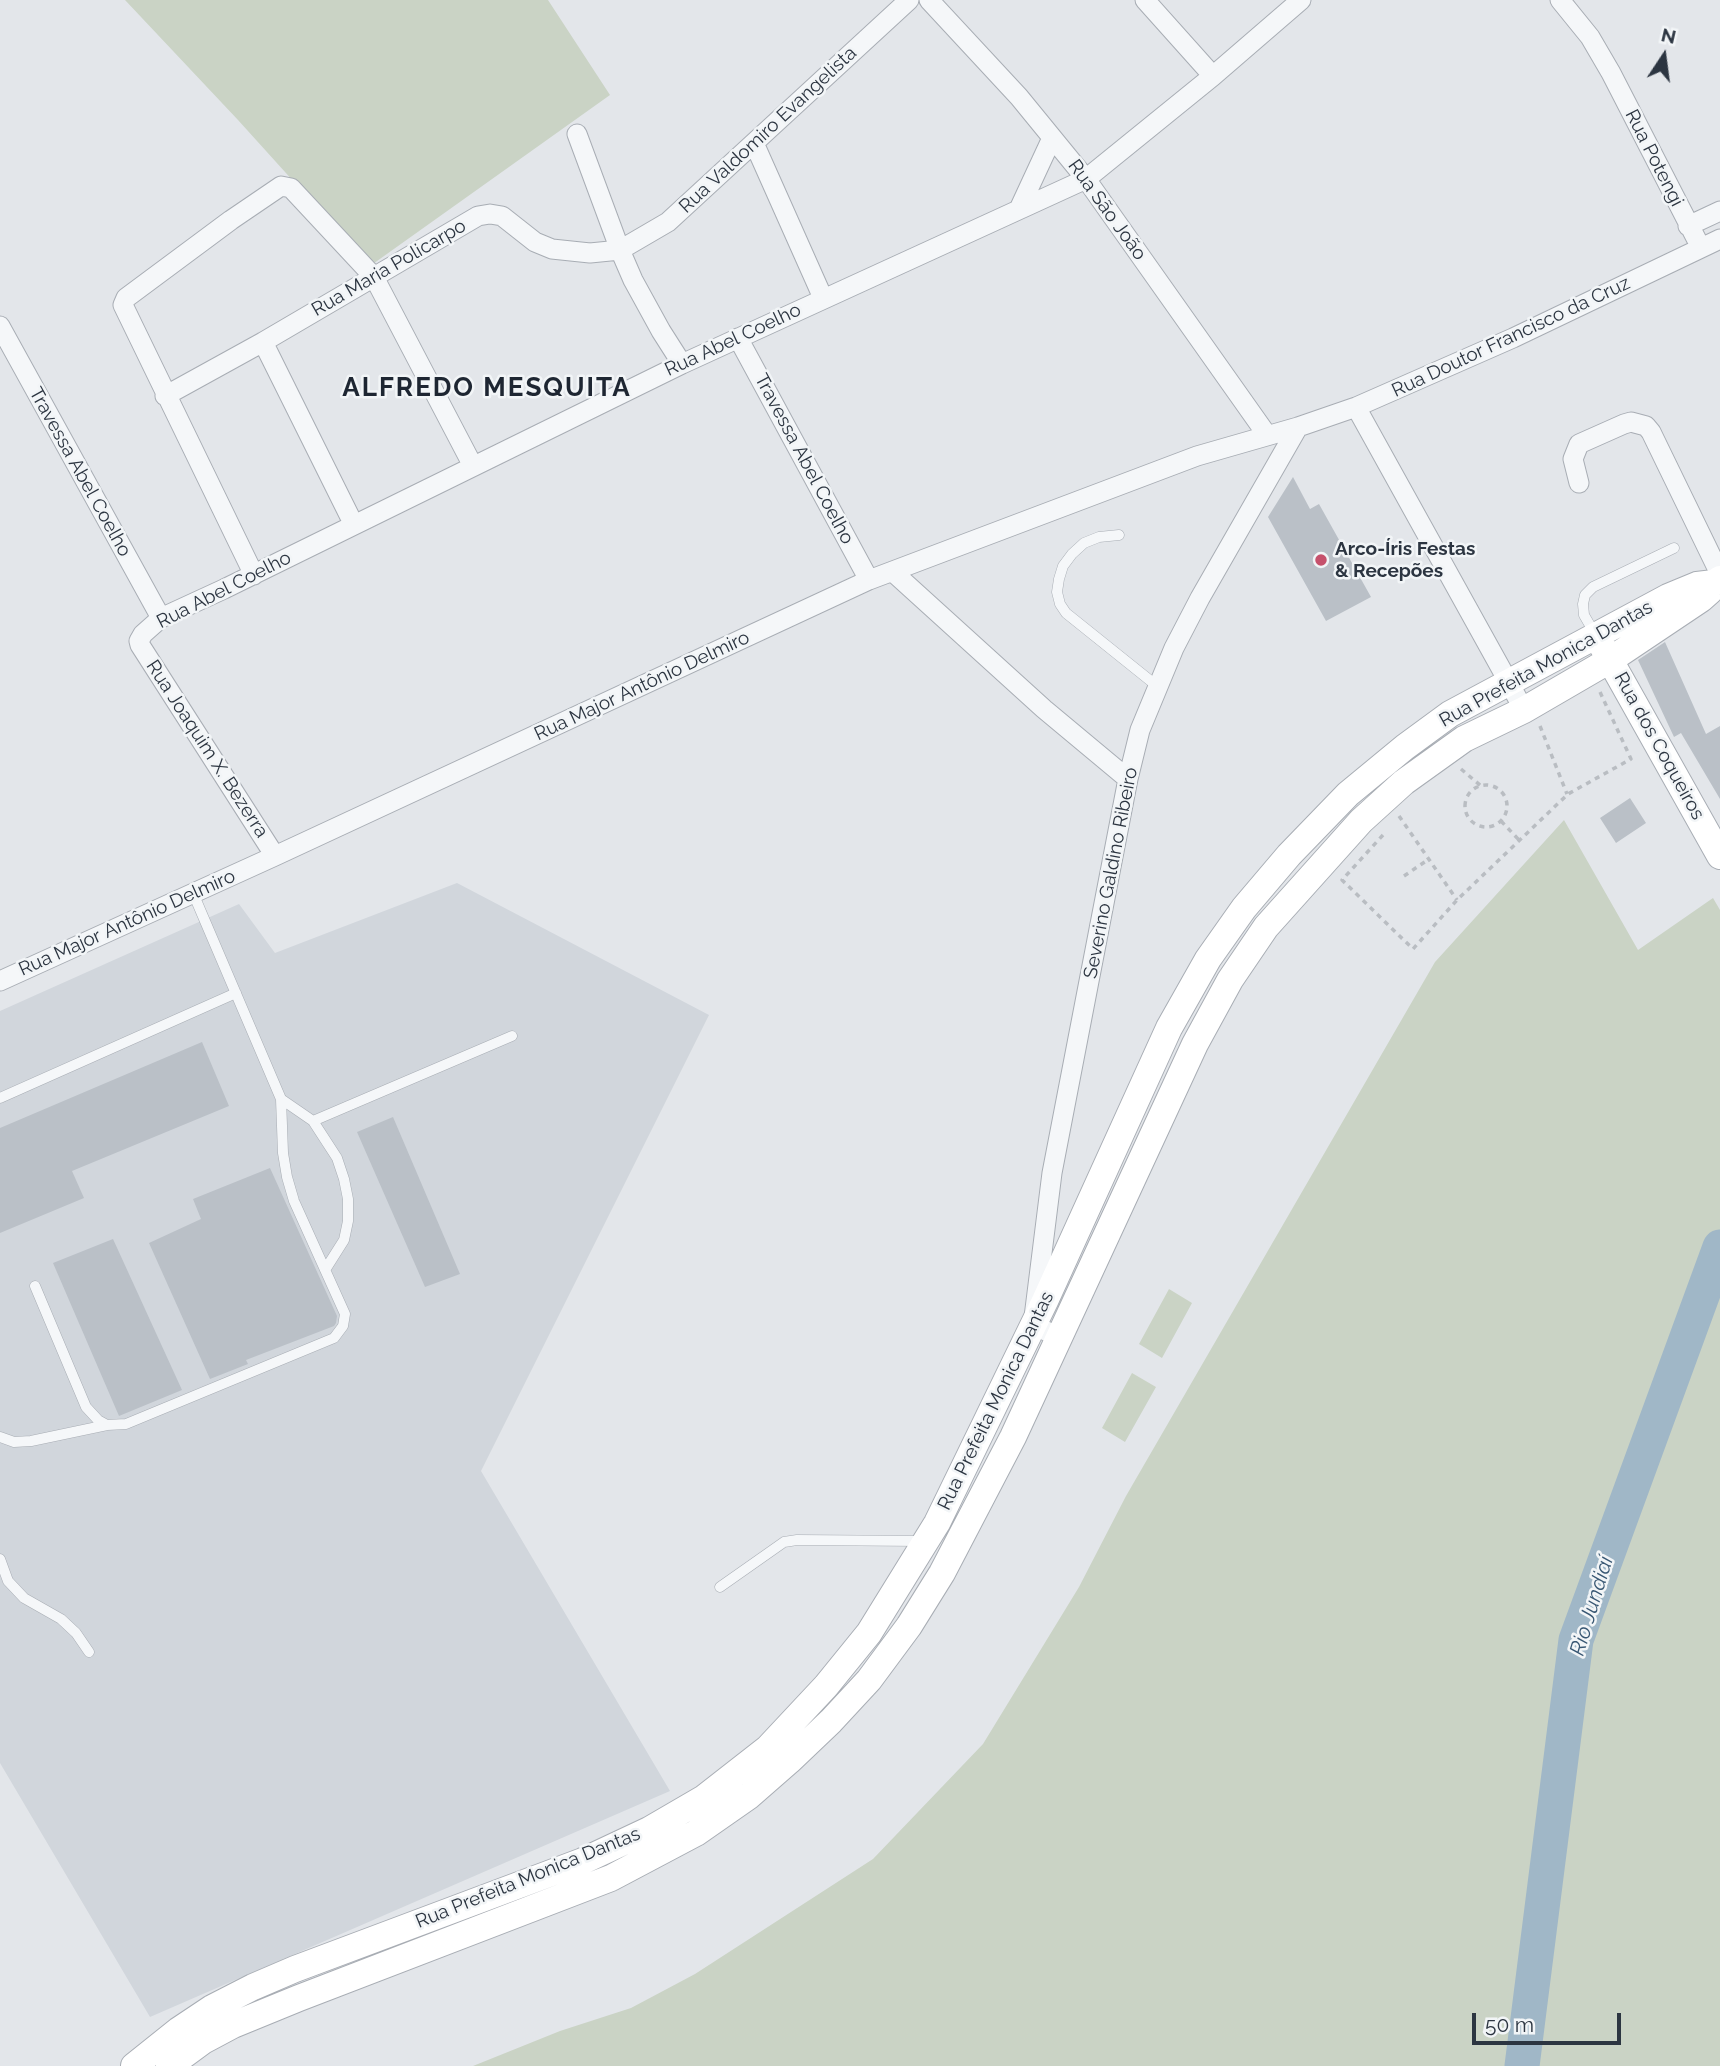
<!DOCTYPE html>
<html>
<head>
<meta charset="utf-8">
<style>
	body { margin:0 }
	#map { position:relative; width:1720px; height:2066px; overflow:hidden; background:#e3e6ea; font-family:Raleway,sans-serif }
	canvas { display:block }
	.north { position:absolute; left:1629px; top:21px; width:70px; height:70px; -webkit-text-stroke:5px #f2f5f7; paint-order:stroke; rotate:13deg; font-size:19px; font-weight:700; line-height:28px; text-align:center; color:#2c3541 }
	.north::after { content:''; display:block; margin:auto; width:24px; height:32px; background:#2c3541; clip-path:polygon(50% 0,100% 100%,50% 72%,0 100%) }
	.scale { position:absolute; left:1472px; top:2013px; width:149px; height:32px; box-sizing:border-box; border:4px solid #2c3541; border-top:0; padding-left:9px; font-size:21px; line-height:24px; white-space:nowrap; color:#2c3541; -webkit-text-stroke:5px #f2f5f7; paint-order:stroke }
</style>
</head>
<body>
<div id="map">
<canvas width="1720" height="2066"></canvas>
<div class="north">N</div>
<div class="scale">50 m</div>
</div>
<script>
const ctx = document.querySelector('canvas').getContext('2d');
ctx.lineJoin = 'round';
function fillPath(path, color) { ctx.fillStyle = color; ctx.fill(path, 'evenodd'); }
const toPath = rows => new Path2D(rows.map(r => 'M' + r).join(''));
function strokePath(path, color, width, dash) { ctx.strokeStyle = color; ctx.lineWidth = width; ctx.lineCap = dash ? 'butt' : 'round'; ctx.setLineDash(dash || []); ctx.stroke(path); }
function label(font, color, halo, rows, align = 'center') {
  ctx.font = font + ' Raleway,sans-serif'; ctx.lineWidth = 5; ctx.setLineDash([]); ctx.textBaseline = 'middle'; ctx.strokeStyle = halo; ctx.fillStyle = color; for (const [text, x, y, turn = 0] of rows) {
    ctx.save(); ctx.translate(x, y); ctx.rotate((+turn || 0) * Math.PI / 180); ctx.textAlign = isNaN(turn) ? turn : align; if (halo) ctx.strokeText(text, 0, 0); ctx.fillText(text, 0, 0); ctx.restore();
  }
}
fillPath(toPath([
	[457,883,709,1015,481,1471,670,1791,150,2017,0,1763,0,1011,239,904,275,953]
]), '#d1d6dc');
fillPath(toPath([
	[125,0,548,0,610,95,370,266,238,120],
	[1564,820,1638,950,1713,898,1720,910,1720,2066,473,2066,560,2031,631,2008,695,1974,873,1859,983,1744,1079,1587,1126,1496,1435,962],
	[1169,1289,1192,1303,1162,1358,1139,1344],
	[1132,1373,1156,1387,1125,1442,1102,1428]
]), '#cad3c5');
strokePath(toPath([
	[1522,2066,1576,1640,1720,1247]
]), '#a0b7c7', 35);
fillPath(toPath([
	[1293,477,1310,509,1319,504,1371,597,1326,621,1268,517],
	[1665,642,1706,734,1720,726,1720,799,1681,733,1674,737,1638,660],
	[1630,798,1646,823,1616,843,1600,818],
	[202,1042,229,1106,72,1171,84,1198,0,1233,0,1128],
	[393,1117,460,1274,425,1287,357,1132],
	[270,1168,337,1316,336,1323,334,1326,246,1360,248,1364,210,1379,149,1243,201,1219,193,1199],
	[113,1239,182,1390,119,1416,53,1263]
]), '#bac0c7');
const lane = toPath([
	[1119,535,1099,537,1084,543,1072,554,1063,566,1059,579,1057,592,1060,604,1066,613,1157,686],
	[1595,634,1584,615,1583,604,1585,595,1593,587,1674,548],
	[0,1098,236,993],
	[281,1099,313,1121,337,1158,344,1179,348,1199,348,1221,344,1240,325,1270],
	[313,1121,512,1036],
	[35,1286,86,1407,98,1420,107,1425,126,1424,334,1338,343,1326,345,1314,294,1201,287,1177,283,1153,281,1099,193,893],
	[0,1437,14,1442,31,1441,107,1425],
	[0,1559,8,1581,24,1598,61,1619,76,1633,89,1652],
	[720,1587,784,1542,797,1540,922,1541]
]);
const street = toPath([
	[929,0,1019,97,1086,179,1267,435],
	[1145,0,1213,76],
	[1560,0,1590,37,1611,73,1701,248],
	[577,134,620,250,633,280,661,331,682,364],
	[754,143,823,298],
	[1020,207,1052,138],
	[1688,226,1720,211],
	[0,326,161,618],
	[738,338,869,580],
	[263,342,354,525],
	[165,396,263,342,478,216,490,214,502,216,535,242,552,249,590,253,620,250,668,222,909,0],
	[1356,407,1524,710],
	[1579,483,1573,459,1579,444,1624,424,1631,422,1646,426,1651,432,1720,574],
	[893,572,1044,709,1128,779],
	[254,575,123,305,126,298,231,220,281,186,291,188,374,277,473,466],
	[275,856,140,645,139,641,143,634,161,618,224,589,682,364,1086,179,1213,76,1301,0],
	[0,981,275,856,869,580,1197,456,1298,427,1356,407,1513,338,1720,239],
	[1059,1337,1033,1325,1052,1173,1128,779,1140,730,1174,648,1200,598,1298,427]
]);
const secondary = toPath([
	[1601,644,1720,856],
	[134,2066,179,2030,212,2008,253,1987,295,1969,583,1861,649,1830,704,1798,768,1748,826,1686,869,1633,937,1523,1045,1301,1169,1028,1208,959,1244,908,1289,855,1348,794,1405,747,1450,714,1668,597,1697,585,1714,583,1720,579],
	[169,2066,203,2041,233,2025,299,1998,611,1878,696,1833,749,1796,789,1761,831,1721,869,1680,909,1626,942,1573,1013,1437,1195,1044,1230,980,1266,927,1361,821,1404,782,1464,739,1524,710,1610,660,1701,599,1710,591]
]);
strokePath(lane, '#a8adb4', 11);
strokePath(street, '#a8adb4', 21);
strokePath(secondary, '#a8adb4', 28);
strokePath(toPath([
	[1540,726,1567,794],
	[1461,769,1481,786],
	'1465 806a21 21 0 1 1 42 0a21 21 0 1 1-42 0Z',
	[1399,816,1457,900],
	[1501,821,1520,841],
	[1383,835,1342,880,1413,949,1457,900,1568,794,1631,759,1600,692],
	[1404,876,1429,859]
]), '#b9bdc2', 3.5, [5, 5]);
strokePath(lane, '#f5f7f9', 10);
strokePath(street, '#f5f7f9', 19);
strokePath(secondary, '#fff', 26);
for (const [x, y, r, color] of [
	[1321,560,7,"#c6516c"]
]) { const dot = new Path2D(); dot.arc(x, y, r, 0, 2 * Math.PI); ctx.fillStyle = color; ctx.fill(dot); strokePath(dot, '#f2f5f7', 2.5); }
label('19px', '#2c3541', '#f2f5f7', [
	["Rua Valdomiro Evangelista",768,130,-43],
	["Rua Potengi",1654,158,63],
	["Rua São João",1107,210,54],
	["Rua Maria Policarpo",389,268,-30],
	["Rua Doutor Francisco da Cruz",1511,337,-25],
	["Rua Abel Coelho",733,340,-25],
	["Travessa Abel Coelho",804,459,62],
	["Travessa Abel Coelho",80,472,61],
	["Rua Abel Coelho",224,590,-27],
	["Rua Prefeita Monica Dantas",1546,664,-29],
	["Rua Major Antônio Delmiro",642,686,-25],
	["Rua dos Coqueiros",1659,746,61],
	["Rua Joaquim X. Bezerra",207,749,57],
	["Severino Galdino Ribeiro",1111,873,-79],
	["Rua Major Antônio Delmiro",127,923,-24],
	["Rua Prefeita Monica Dantas",996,1401,-64],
	["Rua Prefeita Monica Dantas",528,1878,-22]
]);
label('bold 19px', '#2c3541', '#f2f5f7', [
	["Arco-Íris Festas",1335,549],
	["& Recepões",1335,571]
], 'left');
label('italic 21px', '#385773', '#f2f5f7', [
	["Rio Jundiaí",1592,1606,-73]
]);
ctx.letterSpacing = '2px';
label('bold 26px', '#1e2632', '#f2f5f7', [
	["ALFREDO MESQUITA",487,388]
]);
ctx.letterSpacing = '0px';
</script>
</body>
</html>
